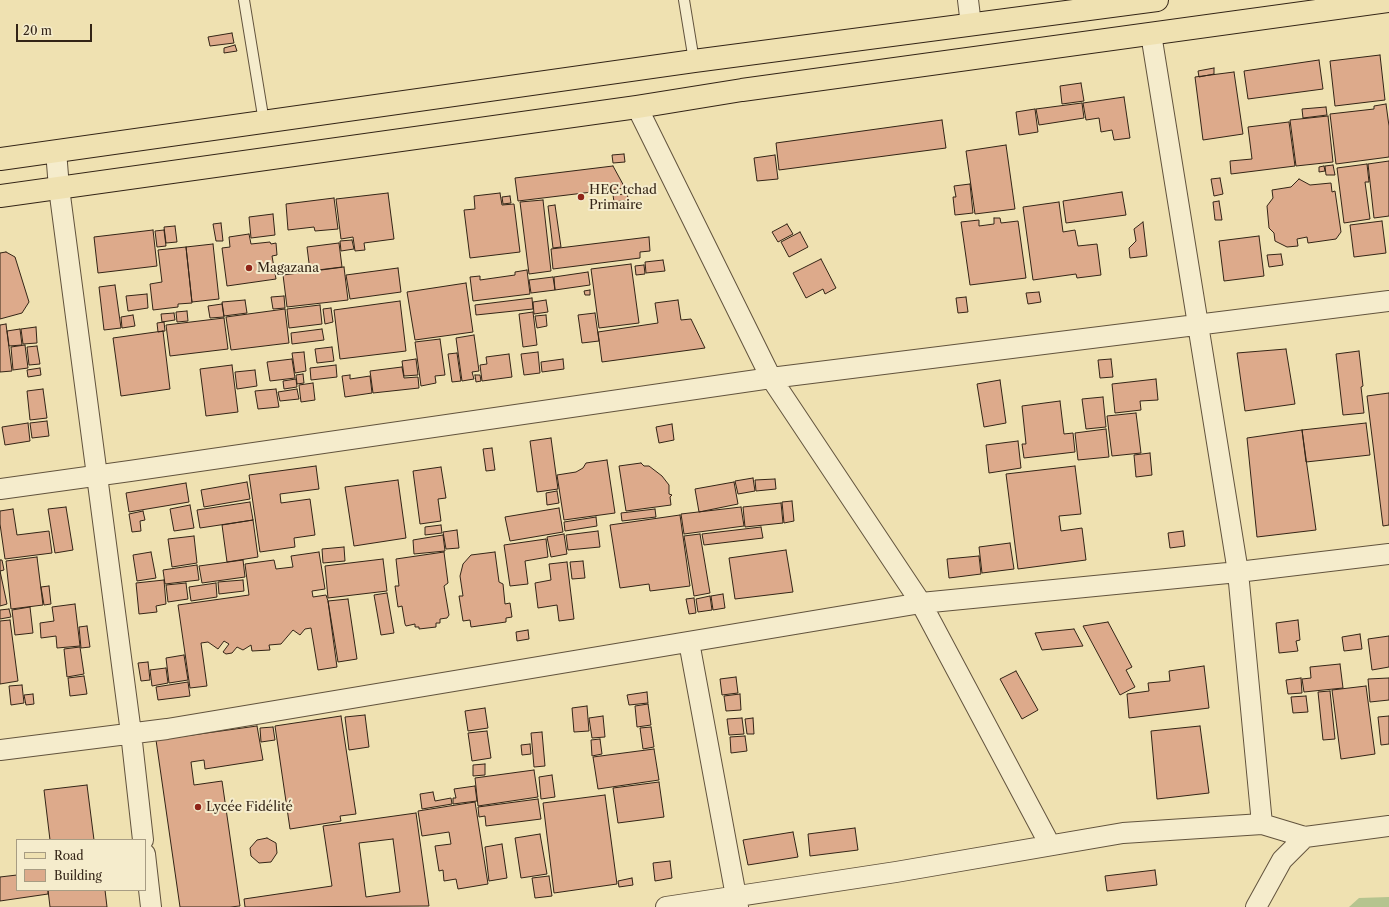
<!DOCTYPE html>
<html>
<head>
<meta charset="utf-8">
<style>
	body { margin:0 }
	#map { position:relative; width:1389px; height:907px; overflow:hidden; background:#efe1b1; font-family:"Libre Caslon Text",serif }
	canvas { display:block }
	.legend { position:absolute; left:16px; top:839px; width:130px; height:52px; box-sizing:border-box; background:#f5eccc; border:1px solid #a79c83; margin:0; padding:5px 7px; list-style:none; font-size:12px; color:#332416 }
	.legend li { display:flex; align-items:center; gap:8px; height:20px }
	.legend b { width:20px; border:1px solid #a79c83 }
	.scale { position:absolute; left:16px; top:24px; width:76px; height:18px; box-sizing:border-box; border:2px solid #332416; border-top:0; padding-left:5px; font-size:12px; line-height:14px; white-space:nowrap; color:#332416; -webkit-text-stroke:3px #f5eccc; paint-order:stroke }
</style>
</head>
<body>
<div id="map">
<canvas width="1389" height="907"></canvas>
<ul class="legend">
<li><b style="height:5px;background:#efe1b1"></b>Road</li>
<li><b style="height:11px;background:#ddaa8b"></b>Building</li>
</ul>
<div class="scale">20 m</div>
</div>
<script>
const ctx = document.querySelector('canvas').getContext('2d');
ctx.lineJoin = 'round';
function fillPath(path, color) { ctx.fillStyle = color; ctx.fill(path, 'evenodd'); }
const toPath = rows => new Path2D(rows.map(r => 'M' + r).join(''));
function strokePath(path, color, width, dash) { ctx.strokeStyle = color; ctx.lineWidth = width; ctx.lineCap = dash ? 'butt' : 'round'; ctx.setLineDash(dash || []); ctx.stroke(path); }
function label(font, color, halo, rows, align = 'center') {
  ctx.font = font + ' "Libre Caslon Text",serif'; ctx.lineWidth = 4; ctx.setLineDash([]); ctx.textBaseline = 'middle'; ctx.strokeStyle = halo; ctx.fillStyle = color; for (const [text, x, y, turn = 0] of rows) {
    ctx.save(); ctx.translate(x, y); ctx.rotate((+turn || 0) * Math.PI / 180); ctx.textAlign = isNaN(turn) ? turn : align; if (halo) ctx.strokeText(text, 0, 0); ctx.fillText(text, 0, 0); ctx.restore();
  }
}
fillPath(toPath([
	[1389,897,1389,907,1349,907,1359,898]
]), '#b5c48f');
const building = toPath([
	[232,33,234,43,210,46,208,37,232,33],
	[235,45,237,51,224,53,224,48,235,45],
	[1380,55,1385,100,1335,106,1330,61,1380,55],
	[1319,60,1323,89,1248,99,1244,71,1319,60],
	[1214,68,1214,74,1199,77,1198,71,1214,68],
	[1234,72,1243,134,1203,140,1195,77,1234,72],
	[1081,83,1084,101,1062,104,1060,86,1081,83],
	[1124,97,1130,138,1114,140,1112,130,1101,132,1099,118,1086,120,1083,103,1124,97],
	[1082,103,1084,118,1039,125,1036,109,1082,103],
	[1386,104,1389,126,1389,157,1336,164,1330,114,1374,109,1374,106,1386,104],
	[1326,107,1327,115,1303,118,1302,109,1326,107],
	[1035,109,1038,132,1019,135,1016,112,1035,109],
	[1328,116,1333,162,1296,166,1290,120,1328,116],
	[942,120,946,148,779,170,776,143,942,120],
	[1289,122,1295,166,1231,174,1230,161,1252,159,1248,127,1289,122],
	[1006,145,1015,209,975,214,966,151,1006,145],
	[624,154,625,162,613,163,612,155,624,154],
	[775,155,778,179,757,181,754,158,775,155],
	[1389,161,1389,216,1374,218,1368,164,1389,161],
	[1367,164,1369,182,1365,182,1370,219,1344,223,1337,168,1367,164],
	[1333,165,1335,175,1326,175,1325,166,1333,165],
	[613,166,625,188,518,201,515,178,613,166],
	[1324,166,1325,171,1319,172,1319,167,1324,166],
	[1220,178,1223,194,1214,196,1211,179,1220,178],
	[1299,179,1310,185,1331,183,1332,192,1335,191,1341,232,1336,239,1308,243,1307,237,1297,239,1298,246,1287,247,1275,241,1274,233,1269,228,1267,206,1273,198,1272,190,1291,187,1299,179],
	[970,184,973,213,955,215,953,197,956,197,954,186,970,184],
	[1122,192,1126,215,1066,223,1063,201,1122,192],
	[388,193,394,239,364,243,365,250,355,251,353,237,341,239,336,199,388,193],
	[500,193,502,205,514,204,520,252,470,258,464,210,475,209,474,196,500,193],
	[626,194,630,200,614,202,613,195,626,194],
	[510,196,511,203,503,204,502,197,510,196],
	[334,198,338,229,315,231,314,227,288,230,286,204,334,198],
	[543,200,551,271,529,274,520,202,543,200],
	[1219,201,1222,220,1215,220,1213,202,1219,201],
	[1059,202,1063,232,1075,230,1078,246,1097,244,1101,275,1077,278,1076,274,1033,280,1023,207,1059,202],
	[555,205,561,247,553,248,548,206,555,205],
	[273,214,275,235,251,238,249,217,273,214],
	[994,218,1000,218,1001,223,1018,221,1026,278,970,285,961,222,979,220,979,226,994,224,994,218],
	[1382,221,1386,253,1354,257,1350,225,1382,221],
	[1143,222,1147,256,1130,258,1129,248,1136,241,1134,229,1143,222],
	[221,223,223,241,216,241,213,224,221,223],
	[787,224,793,234,778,242,772,232,787,224],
	[175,226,177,242,166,243,164,227,175,226],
	[153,230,157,266,98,273,94,237,153,230],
	[164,230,166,246,157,247,155,231,164,230],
	[800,232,808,247,789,257,781,242,800,232],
	[249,234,251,244,270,242,271,244,276,243,277,255,272,256,276,279,227,286,222,248,230,247,229,237,249,234],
	[1259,236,1264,276,1224,281,1219,241,1259,236],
	[649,237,650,251,640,252,640,258,553,269,551,249,649,237],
	[352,240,354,249,341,251,340,241,352,240],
	[339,243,342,267,310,271,307,247,339,243],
	[213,244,219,299,192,302,186,247,213,244],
	[186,247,192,303,178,304,178,307,153,310,150,284,162,282,158,250,186,247],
	[6,252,15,257,29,302,22,313,0,319,0,253,6,252],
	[1281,254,1283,265,1269,267,1267,255,1281,254],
	[821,259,836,288,825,294,823,289,806,298,793,273,821,259],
	[663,260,665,271,646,273,645,262,663,260],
	[631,264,639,323,599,328,591,269,631,264],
	[644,265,645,274,636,275,635,266,644,265],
	[344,267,348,300,287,307,283,275,344,267],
	[398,268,401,292,350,299,346,275,398,268],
	[527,270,530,294,473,301,470,277,480,276,480,280,515,275,515,272,527,270],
	[588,272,590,285,555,290,554,277,588,272],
	[553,277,555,290,531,293,529,280,553,277],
	[466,283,473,332,415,340,407,292,466,283],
	[115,285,121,328,104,330,99,287,115,285],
	[590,290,590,295,585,295,584,291,590,290],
	[1039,292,1041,302,1028,304,1026,293,1039,292],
	[147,294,148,308,128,311,126,296,147,294],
	[284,296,285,308,273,309,271,297,284,296],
	[966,297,968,312,958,313,956,298,966,297],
	[532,298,533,309,476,315,475,305,532,298],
	[245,300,247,313,224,316,222,302,245,300],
	[546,300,548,312,534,314,533,302,546,300],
	[678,300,681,320,691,319,705,348,602,362,598,332,658,323,655,303,678,300],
	[400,301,406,351,340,359,334,310,400,301],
	[222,304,224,317,210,318,208,306,222,304],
	[320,305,322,324,289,328,287,309,320,305],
	[331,308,333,322,325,324,323,309,331,308],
	[285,309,289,343,231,350,226,317,285,309],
	[187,311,188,321,177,322,176,312,187,311],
	[533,312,537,345,523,347,519,314,533,312],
	[174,313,175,320,162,322,161,314,174,313],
	[595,313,599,341,582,343,578,315,595,313],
	[133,315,135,326,122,328,121,317,133,315],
	[546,315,547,326,537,328,535,316,546,315],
	[224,318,228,349,170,356,166,325,224,318],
	[164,322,165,331,158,332,157,323,164,322],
	[6,324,12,371,0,372,0,325,6,324],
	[36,327,37,343,23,344,21,329,36,327],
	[20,329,22,345,9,346,7,331,20,329],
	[322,329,324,340,292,344,291,333,322,329],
	[163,331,170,389,121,396,113,338,163,331],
	[474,335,479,371,472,372,474,379,462,381,456,338,474,335],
	[440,339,445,375,435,376,436,383,421,386,415,342,440,339],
	[25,345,28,368,13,370,11,347,25,345],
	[37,346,40,364,29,365,27,347,37,346],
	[332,347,334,361,317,363,315,349,332,347],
	[1286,349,1295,404,1245,411,1237,353,1286,349],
	[1359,351,1363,386,1361,387,1364,413,1343,415,1336,354,1359,351],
	[304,352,306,371,295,373,292,353,304,352],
	[538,352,540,373,524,375,521,354,538,352],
	[457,353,461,381,452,382,448,354,457,353],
	[509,354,512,377,482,381,480,365,487,364,486,357,509,354],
	[292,359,295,378,270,381,267,362,292,359],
	[416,359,418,375,404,376,402,361,416,359],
	[563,359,564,369,542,372,541,362,563,359],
	[1111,359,1113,377,1100,378,1098,360,1111,359],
	[232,365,238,412,206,416,200,369,232,365],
	[336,365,337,377,311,380,310,368,336,365],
	[402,367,404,378,418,377,419,388,373,393,370,371,402,367],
	[40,368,41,375,28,377,27,370,40,368],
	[255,370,257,386,237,389,235,372,255,370],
	[303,374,304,383,297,384,296,375,303,374],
	[350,375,350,379,370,376,372,393,345,397,342,376,350,375],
	[475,375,480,375,481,381,476,382,475,375],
	[296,379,297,387,284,389,283,381,296,379],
	[1156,379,1158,400,1140,401,1141,410,1115,413,1112,384,1156,379],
	[1000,380,1006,423,984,427,977,384,1000,380],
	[313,383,315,400,301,402,299,385,313,383],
	[43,389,47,418,30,420,27,391,43,389],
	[276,389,279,407,258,409,255,391,276,389],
	[297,389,299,399,280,401,278,392,297,389],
	[1389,393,1389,525,1383,526,1367,396,1389,393],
	[1103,397,1106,427,1086,429,1082,399,1103,397],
	[1060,401,1064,434,1073,433,1075,452,1024,458,1022,444,1026,444,1022,406,1060,401],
	[1136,413,1141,453,1112,456,1107,416,1136,413],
	[47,421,49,436,32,438,30,423,47,421],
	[28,423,30,441,5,445,2,427,28,423],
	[1366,423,1370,455,1306,462,1302,430,1366,423],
	[672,424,674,440,659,443,656,427,672,424],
	[1106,429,1109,457,1078,460,1075,433,1106,429],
	[1302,430,1316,530,1257,537,1247,438,1302,430],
	[551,438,558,489,537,492,530,441,551,438],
	[1018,441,1021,468,989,473,986,445,1018,441],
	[492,448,495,470,486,471,483,449,492,448],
	[1150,453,1152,475,1136,477,1134,455,1150,453],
	[607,460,615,513,564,520,557,475,576,472,583,468,586,463,607,460],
	[641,463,644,466,649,466,662,476,669,485,669,494,672,495,670,497,671,505,626,511,619,466,641,463],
	[316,466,319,489,280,494,281,503,310,499,315,535,294,538,295,547,260,552,249,475,316,466],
	[1075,466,1081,514,1059,516,1061,531,1082,528,1086,560,1018,569,1006,474,1075,466],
	[441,467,446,498,438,499,441,521,420,524,413,471,441,467],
	[753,478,755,491,738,494,735,481,753,478],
	[775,479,776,489,756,491,755,480,775,479],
	[398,480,406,538,354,546,345,487,398,480],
	[247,482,250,499,204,507,201,490,247,482],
	[734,482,738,504,699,512,695,489,734,482],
	[186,483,189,502,129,512,126,493,186,483],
	[557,491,559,503,547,505,546,493,557,491],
	[792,501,794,521,784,523,782,502,792,501],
	[250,502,253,520,200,528,197,510,250,502],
	[781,503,783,523,745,527,743,507,781,503],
	[190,505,194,528,174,531,170,509,190,505],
	[66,507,73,550,55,553,48,509,66,507],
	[741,507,744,526,684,534,681,514,741,507],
	[559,508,563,532,510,541,505,517,559,508],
	[13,509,17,535,49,531,52,553,5,559,0,524,0,511,13,509],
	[655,509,656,517,622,521,621,513,655,509],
	[143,511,145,520,140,521,141,531,132,532,129,514,143,511],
	[680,515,690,586,650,591,649,584,620,588,610,525,680,515],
	[596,517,597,526,565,531,564,522,596,517],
	[253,520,258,557,227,562,222,525,253,520],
	[441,525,442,533,425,535,425,527,441,525],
	[761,527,763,538,704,545,702,534,761,527],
	[457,530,459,548,446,549,443,532,457,530],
	[598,531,600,547,568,550,566,535,598,531],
	[1183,531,1185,546,1170,548,1168,533,1183,531],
	[564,534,567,554,551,557,547,537,564,534],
	[700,534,710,593,694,596,684,536,700,534],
	[443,535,445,551,414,554,413,540,443,535],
	[194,536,197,563,172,567,168,539,194,536],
	[546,539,548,557,525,561,528,584,510,586,504,545,546,539],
	[1010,543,1014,569,982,573,979,547,1010,543],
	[344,547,345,561,323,563,322,549,344,547],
	[786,550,793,592,735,599,729,558,786,550],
	[151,552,156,578,137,581,133,555,151,552],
	[319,552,325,589,312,591,313,597,326,595,328,601,337,667,318,670,311,628,305,629,300,635,293,630,281,644,269,645,270,650,252,651,251,645,243,650,237,647,232,653,226,654,223,652,229,644,224,641,218,649,208,642,201,643,207,686,190,688,178,605,249,595,245,564,274,560,276,569,293,567,291,556,319,552],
	[444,552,448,583,444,586,449,615,447,618,440,619,440,623,436,623,436,627,419,629,419,627,415,627,415,624,406,626,405,624,402,606,398,607,395,586,399,586,396,559,444,552],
	[495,552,499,582,503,584,505,604,510,603,512,617,506,618,506,622,471,627,470,620,463,621,459,596,463,596,460,576,463,564,471,555,495,552],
	[979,556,981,574,949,578,947,559,979,556],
	[37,557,43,605,11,609,6,561,37,557],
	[383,559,387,591,328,598,325,566,383,559],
	[0,560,2,560,4,570,0,571,7,604,0,606,0,560],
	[243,560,245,577,202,583,199,566,243,560],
	[583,561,585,578,572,579,570,562,583,561],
	[567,562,574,619,559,621,557,605,538,608,535,583,551,580,549,564,567,562],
	[197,565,199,580,165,584,163,570,197,565],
	[164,580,166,604,156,606,157,612,139,614,136,583,164,580],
	[243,580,244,591,219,594,218,582,243,580],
	[186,583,188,599,168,602,166,585,186,583],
	[216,583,217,597,191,601,189,587,216,583],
	[49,586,51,604,44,605,41,587,49,586],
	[387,593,394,633,381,635,374,595,387,593],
	[723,594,725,608,713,610,711,596,723,594],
	[710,596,712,610,698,612,696,599,710,596],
	[694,598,696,613,689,614,686,599,694,598],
	[348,599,357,659,338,662,328,601,348,599],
	[75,604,80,646,57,648,56,636,41,638,40,623,54,621,52,607,75,604],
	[30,607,33,633,15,635,12,610,30,607],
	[9,609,11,617,0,619,0,610,9,609],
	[10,620,18,681,0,684,0,621,10,620],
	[1298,620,1300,640,1296,641,1298,651,1279,653,1276,623,1298,620],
	[1108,622,1132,667,1126,670,1135,687,1120,695,1083,626,1108,622],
	[87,626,90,647,81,648,79,627,87,626],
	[1074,629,1083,646,1042,650,1035,633,1074,629],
	[528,630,529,639,517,641,516,632,528,630],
	[1360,634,1362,649,1344,651,1342,637,1360,634],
	[1389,636,1389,667,1372,670,1368,639,1389,636],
	[80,647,84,674,67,677,64,649,80,647],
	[184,655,188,680,169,683,166,658,184,655],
	[148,662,150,680,141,681,138,663,148,662],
	[1340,664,1343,688,1304,692,1302,679,1311,678,1310,667,1340,664],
	[1204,666,1209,708,1129,718,1127,694,1149,691,1148,683,1170,681,1169,671,1204,666],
	[166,668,168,683,152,686,150,670,166,668],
	[1016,671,1038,710,1022,719,1000,679,1016,671],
	[84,676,87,694,70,696,68,678,84,676],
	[736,677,738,693,722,695,720,679,736,677],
	[1301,678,1302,693,1288,694,1286,680,1301,678],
	[1389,678,1389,700,1370,702,1368,679,1389,678],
	[188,682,190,696,158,700,156,687,188,682],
	[22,685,24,703,11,705,9,686,22,685],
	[1366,686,1375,754,1341,759,1332,690,1366,686],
	[1330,691,1335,739,1323,740,1318,692,1330,691],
	[647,692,648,703,629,705,627,695,647,692],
	[33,694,34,704,26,705,24,695,33,694],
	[740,694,741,710,726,711,724,696,740,694],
	[1306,696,1308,712,1293,713,1291,697,1306,696],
	[648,704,651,725,637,727,635,706,648,704],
	[587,706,589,731,574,732,572,708,587,706],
	[485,708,488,728,468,731,465,711,485,708],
	[365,715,369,747,349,750,345,717,365,715],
	[341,716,356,814,340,816,341,821,290,829,275,726,341,716],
	[603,716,605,737,592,738,589,718,603,716],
	[1389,716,1389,744,1381,745,1378,717,1389,716],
	[742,718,744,734,729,735,727,719,742,718],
	[753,718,754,734,747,734,745,719,753,718],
	[257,726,263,760,205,769,204,760,191,762,194,785,222,781,240,906,230,907,180,907,156,740,257,726],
	[1200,726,1209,793,1157,799,1151,731,1200,726],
	[273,727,275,740,261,742,260,728,273,727],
	[651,727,654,747,643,749,640,728,651,727],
	[487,731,491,758,472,761,468,733,487,731],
	[542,732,545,766,534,767,531,733,542,732],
	[745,736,747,751,731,753,730,737,745,736],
	[600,739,602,754,592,756,591,740,600,739],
	[530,744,531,754,522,755,521,745,530,744],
	[654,749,659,780,598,789,593,757,654,749],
	[485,764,485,775,473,776,473,765,485,764],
	[534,770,538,797,478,806,475,778,534,770],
	[552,775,555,797,541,799,539,777,552,775],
	[659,782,664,817,618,823,613,788,659,782],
	[87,785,94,840,50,840,44,790,87,785],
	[475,786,477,801,453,804,453,798,456,798,454,789,475,786],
	[433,792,435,801,451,798,452,804,422,809,420,794,433,792],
	[605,795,617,884,554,893,543,803,605,795],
	[538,799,541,819,486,826,485,816,479,817,478,807,538,799],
	[475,802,488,884,458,889,456,879,444,881,443,870,439,871,435,846,451,844,449,832,422,836,418,811,475,802],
	[416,813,429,906,245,907,244,899,332,886,323,826,416,813],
	[393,839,400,892,366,897,359,843,393,839],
	[855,828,858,850,810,856,808,834,855,828],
	[793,832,798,857,748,865,743,840,793,832],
	[540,834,547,874,521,878,515,838,540,834],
	[267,838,276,843,277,853,271,862,259,863,251,856,250,848,257,840,267,838],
	[502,844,507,878,489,881,485,847,502,844],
	[670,861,672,878,655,881,653,863,670,861],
	[1155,870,1157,885,1107,891,1105,876,1155,870],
	[17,875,17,890,48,890,48,894,0,901,0,877,17,875],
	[549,876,552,896,535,898,532,878,549,876],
	[632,878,633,885,619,887,618,881,632,878],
	[48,890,105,890,107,907,50,907,48,890]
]);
fillPath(building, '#ddaa8b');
strokePath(building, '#332416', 1);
const lane = toPath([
	[244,0,264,122],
	[684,0,694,61]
]);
const street = toPath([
	[968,0,971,25],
	[1151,34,1238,572,1262,824],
	[637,107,771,378,921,603,1050,845],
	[56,151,59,188,131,733,143,840],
	[0,489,130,471,771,378,1389,301],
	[689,642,738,907],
	[0,750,167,729,921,603,1238,572,1389,554],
	[145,854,151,907],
	[666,907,896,872,1123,833,1262,824,1305,837],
	[1256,907,1282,860,1305,837,1389,826]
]);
const primary = toPath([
	[0,159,694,61,1157,0],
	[0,196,637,107,742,90,1389,1]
]);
strokePath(lane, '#62533d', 12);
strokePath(street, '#62533d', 22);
strokePath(primary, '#332416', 24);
strokePath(lane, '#f5eccc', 10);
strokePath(street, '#f5eccc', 20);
strokePath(primary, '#efe1b1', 22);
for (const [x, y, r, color] of [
	[581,197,4,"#8f2418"],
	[249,268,4,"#8f2418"],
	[198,807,4,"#8f2418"]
]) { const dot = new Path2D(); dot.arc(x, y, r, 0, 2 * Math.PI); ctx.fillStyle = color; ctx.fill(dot); strokePath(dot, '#f5eccc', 1.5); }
label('13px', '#332416', '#f5eccc', [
	["HEC tchad",589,190],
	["Primaire",589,205],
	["Magazana",257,268],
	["Lycée Fidélité",206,807]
], 'left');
</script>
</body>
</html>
